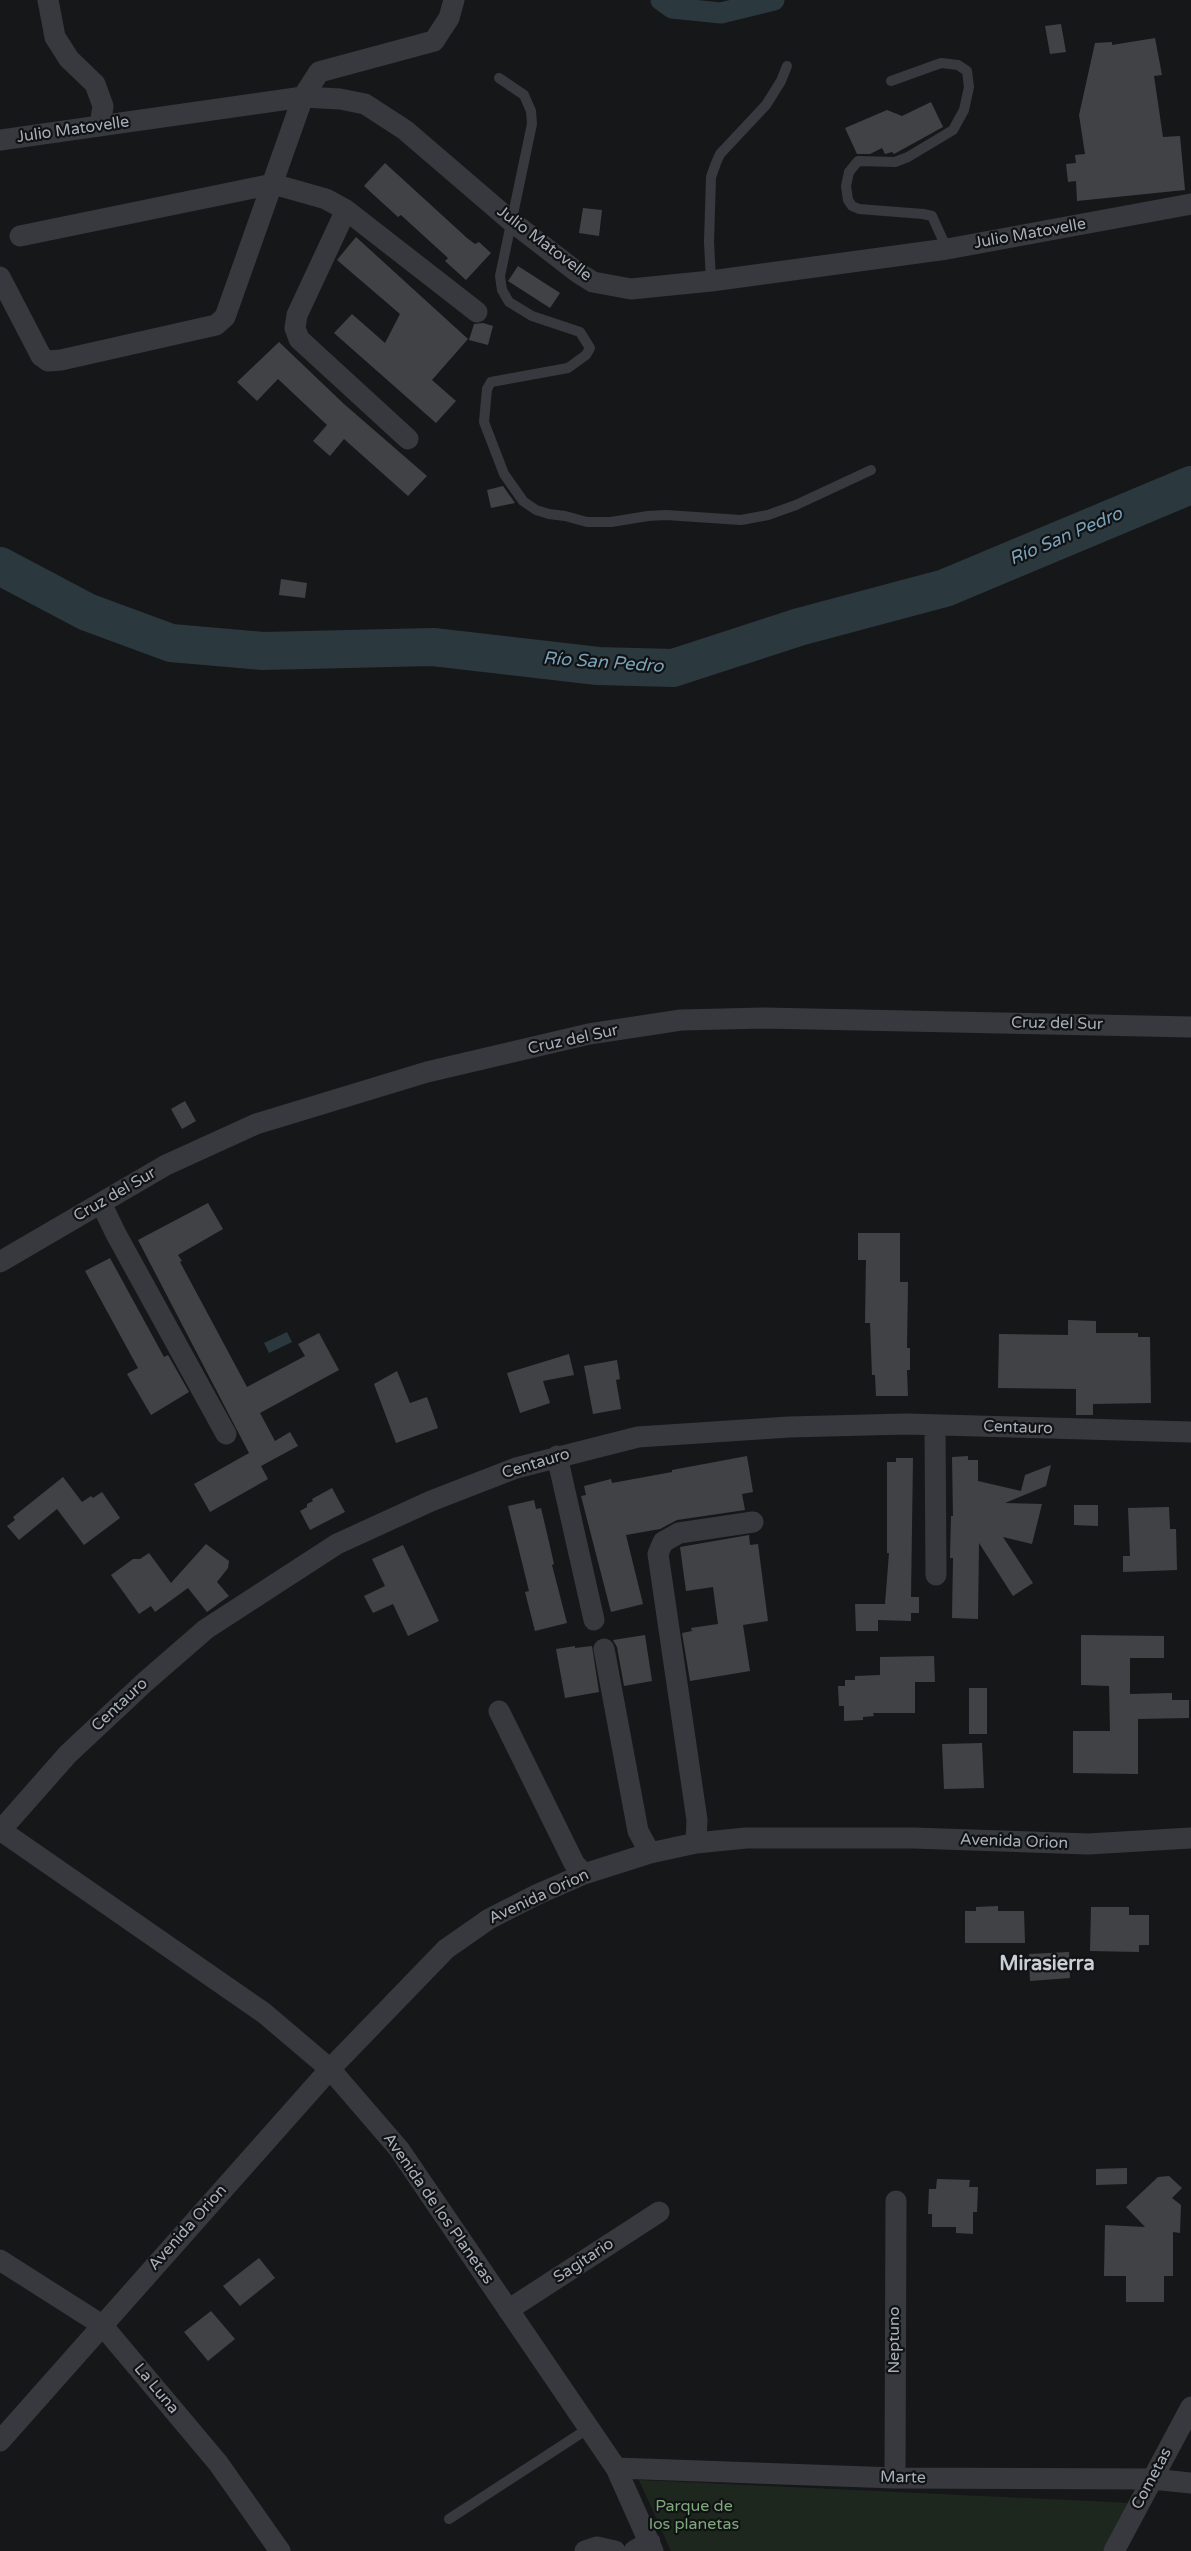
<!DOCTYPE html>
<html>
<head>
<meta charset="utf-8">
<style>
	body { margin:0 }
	canvas { display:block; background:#161719 }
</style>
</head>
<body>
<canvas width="1191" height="2551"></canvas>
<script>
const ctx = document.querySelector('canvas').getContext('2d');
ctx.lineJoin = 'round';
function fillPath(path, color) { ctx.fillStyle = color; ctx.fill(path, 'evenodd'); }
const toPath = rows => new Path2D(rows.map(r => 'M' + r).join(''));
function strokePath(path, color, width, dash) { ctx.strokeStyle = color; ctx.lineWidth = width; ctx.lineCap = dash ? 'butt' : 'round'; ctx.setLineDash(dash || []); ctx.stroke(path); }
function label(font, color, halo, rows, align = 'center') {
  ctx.font = font + ' "Varela Round",sans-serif'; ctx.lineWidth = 4.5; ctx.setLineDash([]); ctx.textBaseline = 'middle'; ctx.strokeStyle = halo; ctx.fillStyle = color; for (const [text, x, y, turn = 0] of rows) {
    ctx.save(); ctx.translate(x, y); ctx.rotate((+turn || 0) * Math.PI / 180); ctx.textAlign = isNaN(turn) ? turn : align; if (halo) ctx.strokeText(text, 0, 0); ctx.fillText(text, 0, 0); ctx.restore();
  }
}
fillPath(toPath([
	[639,2480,1132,2503,1106,2551,671,2551]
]), '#1e271e');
fillPath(toPath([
	[287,1332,292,1342,269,1353,264,1343]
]), '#2b383e');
strokePath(toPath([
	[661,0,672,8,721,13,774,0]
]), '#2b383e', 21);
strokePath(toPath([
	[0,566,87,612,171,643,263,651,433,647,598,666,673,668,799,627,945,588,1191,485]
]), '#2b383e', 38);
fillPath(toPath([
	[1061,24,1066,52,1050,54,1045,26],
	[1155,38,1162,75,1154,76,1163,137,1180,136,1185,190,1077,201,1076,181,1068,182,1066,164,1076,163,1075,155,1085,154,1079,115,1095,43,1112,42,1112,45],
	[931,102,943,127,894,154,892,152,885,154,882,148,870,154,857,154,845,128,887,110,902,116],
	[385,163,467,238,475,244,479,242,491,253,466,280,445,261,448,258,401,215,398,217,364,186],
	[583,208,602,210,599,236,579,233],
	[356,237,468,339,432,380,456,401,436,423,334,333,352,314,385,343,400,314,337,260],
	[518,266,560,293,550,308,508,281],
	[483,323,493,326,488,345,469,340,474,324],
	[279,342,344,404,427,476,408,496,344,439,330,456,313,441,327,425,278,379,257,401,237,382],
	[503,486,515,503,491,508,487,490],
	[281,579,307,583,305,598,279,595],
	[185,1101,196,1121,182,1129,171,1109],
	[208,1203,223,1229,178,1255,182,1261,180,1262,247,1387,305,1356,298,1344,319,1333,339,1370,260,1413,275,1441,290,1432,298,1446,261,1466,268,1479,210,1512,194,1484,249,1453,138,1240],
	[858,1233,900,1233,900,1282,908,1282,907,1348,910,1348,910,1370,907,1370,908,1396,876,1396,875,1375,872,1375,870,1323,865,1323,866,1260,858,1260],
	[110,1258,164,1357,168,1355,189,1392,151,1415,127,1374,138,1368,85,1271],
	[1068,1320,1096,1321,1096,1333,1138,1333,1138,1337,1150,1337,1151,1403,1093,1404,1093,1415,1076,1415,1076,1389,998,1388,999,1334,1068,1335],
	[569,1354,574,1375,543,1381,550,1403,520,1413,507,1373],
	[617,1360,620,1379,616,1380,621,1409,593,1414,584,1366],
	[397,1371,410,1403,427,1397,438,1428,396,1443,374,1384],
	[747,1456,753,1492,742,1494,745,1510,677,1520,660,1529,626,1535,643,1604,611,1612,581,1496,586,1495,584,1486,611,1479,612,1483,672,1472,672,1470],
	[968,1456,968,1460,978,1460,978,1481,1021,1491,1025,1475,1051,1465,1046,1486,1005,1503,1042,1504,1032,1544,1003,1537,1033,1583,1013,1596,979,1543,978,1619,952,1618,953,1558,950,1558,951,1516,953,1516,952,1457],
	[896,1458,913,1458,911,1597,919,1597,919,1613,911,1613,911,1621,878,1620,878,1631,856,1631,855,1604,885,1604,889,1553,887,1553,887,1462,896,1462],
	[63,1477,82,1502,91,1496,93,1498,102,1492,120,1518,84,1545,57,1509,19,1540,7,1526,15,1520,13,1517],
	[332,1488,345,1512,310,1530,300,1511,307,1507,307,1504,313,1501,312,1499],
	[534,1500,536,1509,541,1508,549,1542,554,1564,552,1565,567,1623,535,1631,525,1592,529,1591,508,1506],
	[1074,1505,1098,1505,1098,1526,1074,1525],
	[1169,1507,1170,1529,1176,1529,1177,1570,1123,1572,1123,1556,1130,1556,1128,1508],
	[749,1535,750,1545,758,1544,768,1621,743,1625,750,1671,690,1681,682,1633,692,1631,691,1628,718,1624,713,1587,686,1591,680,1547],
	[206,1544,229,1561,228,1568,217,1582,229,1596,207,1612,188,1588,155,1612,151,1606,139,1614,111,1575,133,1559,140,1559,149,1553,171,1583],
	[403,1545,439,1621,408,1636,393,1604,373,1613,364,1596,385,1586,372,1559],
	[645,1635,652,1681,624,1686,617,1647,613,1640],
	[1081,1635,1164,1636,1164,1658,1130,1658,1130,1694,1172,1693,1172,1700,1189,1700,1189,1718,1138,1719,1138,1774,1073,1773,1073,1731,1110,1731,1109,1686,1081,1685],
	[575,1646,575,1648,592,1646,599,1692,565,1698,556,1649],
	[934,1656,935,1682,915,1682,915,1713,873,1713,874,1716,863,1717,863,1720,844,1721,844,1706,839,1706,838,1686,845,1686,845,1680,855,1680,855,1676,880,1675,880,1657],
	[969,1688,987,1688,987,1734,969,1734],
	[982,1743,984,1788,944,1789,942,1744],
	[998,1906,998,1911,1024,1911,1025,1943,965,1943,965,1911,976,1911,976,1907],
	[1091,1907,1129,1907,1129,1915,1149,1915,1149,1945,1139,1945,1139,1952,1090,1951],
	[1069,1952,1070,1978,1030,1981,1029,1954],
	[1127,2168,1127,2184,1096,2185,1096,2169],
	[1169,2176,1182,2188,1172,2198,1181,2205,1180,2233,1173,2232,1173,2276,1164,2276,1164,2302,1126,2302,1126,2276,1104,2276,1105,2225,1145,2227,1126,2207,1158,2177],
	[937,2179,970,2180,969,2187,978,2187,977,2212,973,2212,973,2234,956,2233,956,2227,932,2227,932,2214,928,2214,929,2189,936,2189],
	[259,2258,275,2278,240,2306,223,2286],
	[211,2311,235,2339,208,2361,184,2332]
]), '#404246');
strokePath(toPath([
	[499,78,524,95,531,111,532,124,500,276,502,290,509,302,532,316,580,332,590,348,586,355,568,368,491,382,487,389,484,422,504,474,523,501,536,510,549,514,565,516,587,522,611,522,648,516,666,515,741,520,768,515,796,505,871,470],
	[891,81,941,63,958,65,967,71,969,87,964,110,953,130,908,157,895,162,858,161,849,172,846,186,848,200,852,206,859,209,923,214,932,216,947,249],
	[711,281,709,242,711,177,716,163,720,154,766,105,781,81,787,66],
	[449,2519,589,2428]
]), '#37393e', 10);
strokePath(toPath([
	[48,0,55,37,69,59,95,84,103,106,100,126],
	[0,140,303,97,340,99,365,104,405,130,511,221,577,272,593,282,631,289,711,281,947,249,1191,204],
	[346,210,297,315,295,328,299,339,408,439],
	[20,236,273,184,326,199,346,210,477,312],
	[0,277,41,356,48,361,61,360,216,325,225,317,303,97,319,72,434,41,449,18,454,0],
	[101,1203,116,1234,226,1434],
	[0,1262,166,1165,256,1124,427,1072,589,1034,681,1020,764,1018,1191,1027],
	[935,1425,936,1575],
	[557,1456,594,1620],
	[604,1649,638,1831,650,1853],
	[499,1711,574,1863,584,1874],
	[0,1830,264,2013,330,2069,399,2149,616,2468,653,2551],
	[0,1831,68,1754,145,1682,206,1629,337,1544,431,1501,516,1468,638,1437,789,1427,906,1424,1191,1432],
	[696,1843,697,1820,658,1554,663,1542,679,1533,753,1522],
	[0,2260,102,2325,218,2463,280,2551],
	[508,2310,659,2212],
	[0,2441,330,2069,446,1949,489,1919,536,1895,584,1874,650,1853,696,1843,746,1838,914,1838,1088,1844,1191,1838],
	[616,2468,895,2478,1152,2479,1191,2483],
	[895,2478,896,2201],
	[585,2551,597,2547,615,2551],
	[634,2551,650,2542],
	[1114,2551,1191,2407]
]), '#37393e', 21);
label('16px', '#a7afba', '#111214', [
	["Julio Matovelle",73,130,-8],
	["Julio Matovelle",1030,234,-10],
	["Julio Matovelle",544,244,37],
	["Cruz del Sur",1057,1024,1],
	["Cruz del Sur",573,1040,-12],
	["Cruz del Sur",115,1195,-30],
	["Centauro",1018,1428,2],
	["Centauro",536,1464,-17],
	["Centauro",120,1705,-43],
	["Avenida Orion",1014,1842,2],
	["Avenida Orion",539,1897,-25],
	["Avenida de los Planetas",438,2209,55],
	["Avenida Orion",188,2228,-48],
	["Sagitario",584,2261,-33],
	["Neptuno",895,2340,-90],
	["La Luna",156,2389,50],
	["Marte",903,2478,1],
	["Cometas",1152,2479,-62]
]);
label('16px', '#7ea77c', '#111214', [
	["Parque de",694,2507],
	["los planetas",694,2525]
]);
label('italic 18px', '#7aa2b9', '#111214', [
	["Río San Pedro",1066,537,-23],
	["Río San Pedro",603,663,4]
]);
label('bold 20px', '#c8cdd6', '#111214', [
	["Mirasierra",1047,1965]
]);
</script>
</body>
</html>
